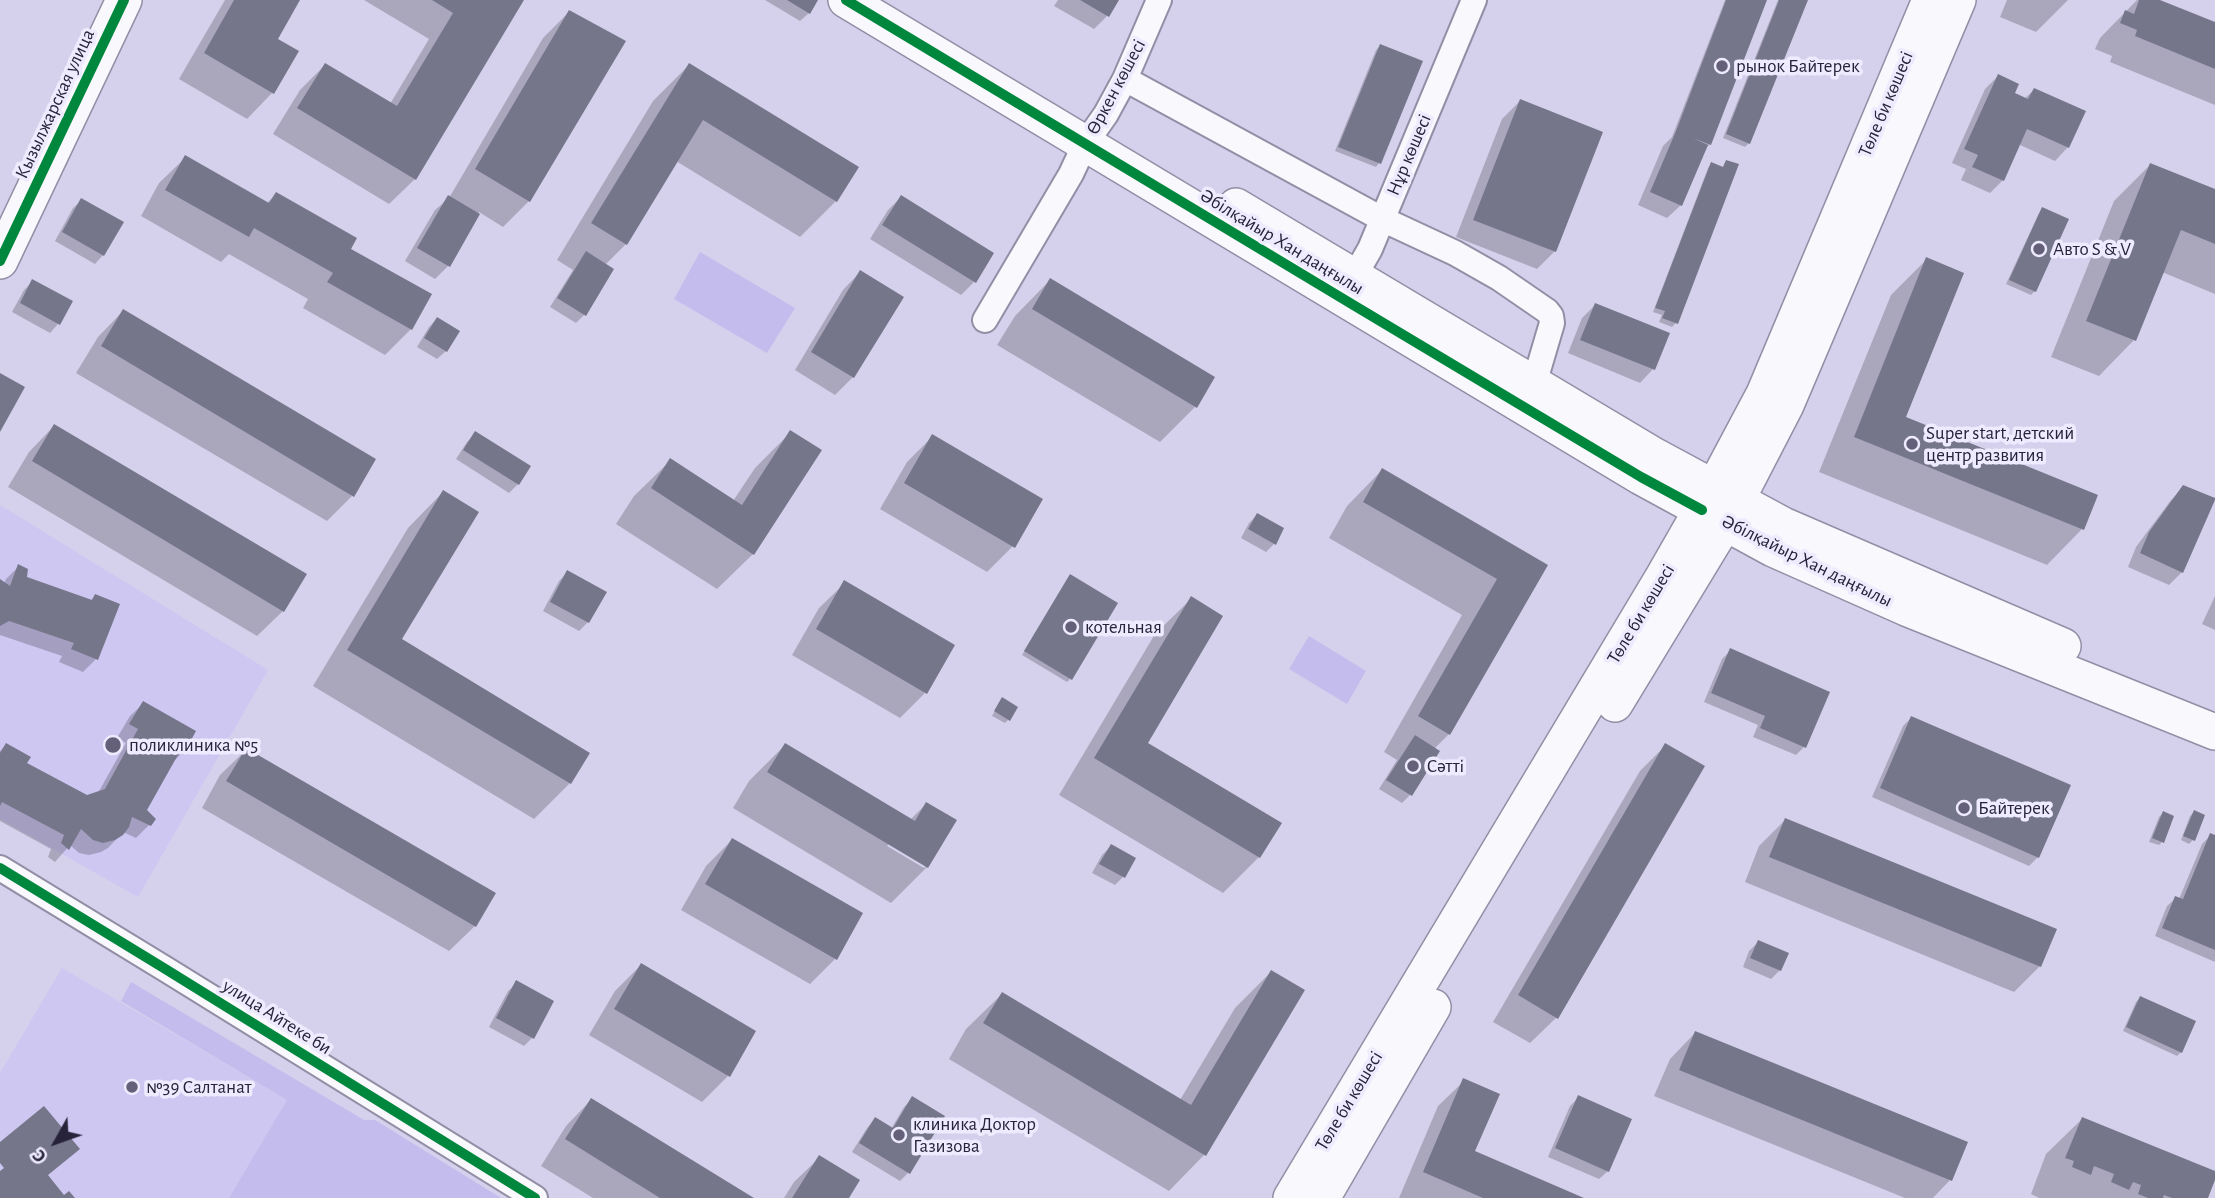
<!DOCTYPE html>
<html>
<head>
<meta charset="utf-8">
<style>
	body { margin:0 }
	#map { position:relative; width:2215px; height:1198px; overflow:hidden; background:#d5d1ed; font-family:"Alegreya Sans",sans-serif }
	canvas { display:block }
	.north { position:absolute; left:21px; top:1107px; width:70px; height:70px; -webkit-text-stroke:5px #eeebff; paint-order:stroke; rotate:230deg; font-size:19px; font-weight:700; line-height:28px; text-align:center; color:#27233a }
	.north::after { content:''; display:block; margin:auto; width:24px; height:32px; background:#27233a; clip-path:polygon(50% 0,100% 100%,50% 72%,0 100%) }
</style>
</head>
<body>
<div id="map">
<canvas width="2215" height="1198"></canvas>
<div class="north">С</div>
</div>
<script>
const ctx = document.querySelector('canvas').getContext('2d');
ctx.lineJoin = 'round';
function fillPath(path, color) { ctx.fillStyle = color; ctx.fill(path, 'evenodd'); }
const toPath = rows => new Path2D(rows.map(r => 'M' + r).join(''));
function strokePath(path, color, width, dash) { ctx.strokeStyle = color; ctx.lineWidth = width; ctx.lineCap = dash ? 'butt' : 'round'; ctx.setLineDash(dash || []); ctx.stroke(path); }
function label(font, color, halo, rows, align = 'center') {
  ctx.font = font + ' "Alegreya Sans",sans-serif'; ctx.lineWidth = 7; ctx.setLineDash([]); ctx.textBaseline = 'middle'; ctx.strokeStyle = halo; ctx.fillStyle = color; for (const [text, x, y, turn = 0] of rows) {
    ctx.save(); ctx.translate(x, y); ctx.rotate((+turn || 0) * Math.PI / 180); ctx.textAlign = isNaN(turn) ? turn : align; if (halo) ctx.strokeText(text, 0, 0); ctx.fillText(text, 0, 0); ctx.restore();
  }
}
fillPath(toPath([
	[0,505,268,670,138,897,0,819],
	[62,968,287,1100,229,1198,0,1198,0,1073]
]), '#cdc7f1');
fillPath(toPath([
	[700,252,795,308,767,353,674,299],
	[1309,636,1366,671,1347,704,1289,669],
	[131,982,364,1120,375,1120,501,1198,229,1198,287,1100,121,1001]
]), '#c3bced');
fillPath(toPath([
	[225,0,298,0,275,39,296,52,272,93,247,119,179,79],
	[364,0,522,0,415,179,389,204,273,134,300,90,325,65,390,104,429,39],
	[765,0,816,0,809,13,800,21],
	[1058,0,1116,0,1107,16,1094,29,1054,6],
	[1725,0,1765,0,1710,144,1705,149,1681,205,1667,218,1638,205,1663,146,1672,137],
	[1778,0,1806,0,1749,143,1745,147,1723,138],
	[2007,0,2068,0,2036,32,2000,17],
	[2137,0,2156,0,2215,24,2215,105,2110,62,2112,56,2095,49,2100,38],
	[569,12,623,41,529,201,503,227,479,212,448,266,435,279,405,261,435,210,449,198,543,38],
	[1380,46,1379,163,1376,167,1335,151,1376,50],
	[689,65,836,201,800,237,676,161,626,244,605,265,584,315,576,323,550,307,573,270,557,260,653,101],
	[1998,76,2012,94,2024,99,2034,90,2068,147,2055,161,2018,144,2003,180,1990,193,1961,180,1966,169,1952,163,1985,89],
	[1520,101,1555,251,1537,269,1456,237,1502,119],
	[185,158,266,204,276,194,348,249,411,329,385,355,303,308,308,299,229,254,221,262,141,216,159,183],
	[1726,162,1736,166,1676,323,1672,327,1659,322,1662,315,1653,312,1708,168,1711,164,1722,168],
	[2150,165,2215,191,2215,294,2162,272,2134,340,2099,376,2051,357,2114,201],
	[901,197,974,282,961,295,870,239,888,210],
	[82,200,103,255,95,264,55,241,73,208],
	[2043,209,2035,291,2031,295,2006,284,2039,213],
	[1927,259,1904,418,2082,529,2047,565,1819,472,1891,295],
	[860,272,901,297,853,377,835,395,795,370,843,290],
	[1050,280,1195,407,1160,442,997,345,1015,316],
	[33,281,58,324,50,333,12,312,24,290],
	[1595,305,1668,334,1653,369,1640,383,1568,353,1582,318],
	[123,311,352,496,327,521,76,373,98,337],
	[437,319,446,351,437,359,417,347,429,327],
	[54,426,283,611,257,636,8,487,29,452],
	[791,432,753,554,717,589,616,524,634,496,670,461,733,501,755,468],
	[476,433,529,466,518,484,509,493,456,459,467,442],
	[933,436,1013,546,987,572,880,509,907,462],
	[1382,470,1546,565,1449,734,1434,749,1410,795,1402,803,1379,789,1397,760,1384,752,1462,615,1329,538,1347,506],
	[2184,487,2182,572,2169,585,2128,567,2136,547,2171,500],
	[443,492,400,640,587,753,570,783,534,819,313,686,408,528],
	[1257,515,1274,544,1266,552,1241,538,1249,523],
	[19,566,25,579,90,601,95,596,96,659,83,672,59,662,62,656,0,635,0,582,4,584,6,579],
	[568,572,588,622,579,631,543,611,559,581],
	[1067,580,1071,678,1067,682,1022,655],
	[845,583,925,693,900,718,792,655,819,608],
	[2215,596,2215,630,2202,624],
	[1191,599,1145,743,1259,857,1223,893,1059,795,1155,634],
	[1730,651,1804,747,1796,755,1753,737,1758,725,1704,702,1722,659],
	[144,703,181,754,170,765,145,810,149,825,136,838,123,832,108,848,101,852,89,855,79,853,70,845,55,862,48,857,51,849,0,821,0,751,6,745,25,764,87,797,98,793,126,743,117,738,130,716],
	[999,703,1009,719,1005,723,992,716],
	[1911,718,2038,857,2029,866,1872,797,1903,726],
	[785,745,910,820,926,804,954,821,927,867,891,903,733,808,749,781],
	[890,843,926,865,924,868,887,846],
	[1666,745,1556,1018,1530,1043,1493,1022,1640,771],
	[246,750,475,926,449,951,202,808,220,775],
	[2194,812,2193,840,2189,844,2181,840,2190,816],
	[2163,813,2162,842,2159,845,2149,842,2159,817],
	[1785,820,2040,966,2014,992,1745,882,1759,846],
	[2211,835,2215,837,2215,962,2155,936,2167,906,2176,898,2179,899,2202,844],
	[732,840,835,959,810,984,681,910,706,866],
	[1111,846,1123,877,1115,885,1092,873,1102,855],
	[1758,942,1780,970,1771,979,1743,967,1749,951],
	[641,965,728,1076,702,1102,589,1035,615,991],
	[1271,972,1302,991,1204,1155,1169,1191,949,1059,966,1029,1002,994,1180,1100,1235,1008],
	[517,983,532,1038,524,1046,489,1027,508,991],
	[2140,998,2181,1052,2177,1056,2123,1031,2136,1002],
	[1695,1033,1965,1143,1950,1180,1933,1198,1905,1198,1654,1096,1670,1059],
	[1464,1081,1473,1152,1579,1198,1399,1198,1438,1106],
	[1579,1097,1608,1171,1599,1179,1548,1157,1570,1106],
	[913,1098,908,1173,900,1181,852,1152,867,1128,875,1119,891,1129,904,1107],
	[591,1100,750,1198,593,1198,541,1166,566,1126],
	[2082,1119,2215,1173,2206,1198,2039,1198,2031,1194,2046,1154],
	[820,1157,847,1198,784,1198,794,1182]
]), '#0003');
fillPath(toPath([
	[234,0,300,0,278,39,299,51,274,94,204,53],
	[432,0,524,0,416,180,297,108,325,63,397,106,453,13],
	[787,0,818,0,810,14],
	[1080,0,1119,0,1109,17],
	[1726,0,1767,0,1711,145,1693,138,1708,145,1682,206,1650,192,1676,131],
	[1779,0,1808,0,1750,144,1726,134],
	[2139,0,2160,0,2215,22,2215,69,2135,36,2137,30,2120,23,2125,10,2134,14],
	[569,10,626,41,530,202,475,169],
	[1380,44,1423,61,1381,164,1338,147],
	[689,63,859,167,837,202,703,120,627,245,591,223],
	[1998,74,2019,84,2015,93,2028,99,2034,88,2086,111,2069,148,2027,129,2004,181,1972,167,1978,155,1964,149],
	[1520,99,1603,132,1556,252,1473,220],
	[185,155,269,203,276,192,357,238,351,249,432,294,412,330,327,282,333,273,254,228,249,237,165,190],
	[1726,160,1739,164,1678,324,1662,318,1665,311,1655,308,1711,162,1723,167],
	[2150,163,2215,189,2215,244,2181,230,2136,341,2086,321],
	[448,195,480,214,450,267,417,248],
	[901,195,994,253,976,283,882,225],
	[81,198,124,222,104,256,62,232],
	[2042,207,2069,219,2036,292,2009,280],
	[586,251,614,269,586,316,557,298],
	[1926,257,1964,273,1906,417,2098,495,2084,530,1854,437],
	[860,270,904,297,854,378,811,352],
	[1050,278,1215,377,1197,408,1032,309],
	[32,279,73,301,60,325,20,303],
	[1595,303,1670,333,1655,370,1580,340],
	[123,309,376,459,354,497,101,346],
	[437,317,460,331,447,352,424,338],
	[0,373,25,387,0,432],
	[54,424,307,574,284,612,32,461],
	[790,430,822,450,754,555,651,488,670,458,742,505],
	[475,431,531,466,519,485,463,450],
	[932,434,1043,499,1015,548,904,483],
	[1382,468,1548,565,1450,735,1418,716,1497,579,1363,502],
	[2183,485,2215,498,2215,500,2183,573,2140,553,2149,532],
	[443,490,479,512,402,639,590,753,571,784,347,650],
	[1257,513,1284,528,1276,545,1248,529],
	[18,564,28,569,27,577,92,600,95,594,120,604,98,660,71,649,74,643,9,621,0,626,0,579,10,586],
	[567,570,607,592,589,623,550,602],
	[1070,574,1118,603,1072,680,1024,651],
	[844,580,955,645,927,694,816,629],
	[1191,596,1223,616,1148,743,1282,823,1260,858,1094,758],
	[1730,648,1830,692,1806,748,1760,728,1765,716,1711,693],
	[1002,697,1018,707,1010,721,994,711],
	[143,701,196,731,183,755,179,753,147,810,156,819,151,826,132,817,129,827,123,835,115,840,103,843,93,840,81,829,69,850,61,843,64,835,2,802,0,806,0,753,6,743,31,757,27,763,87,795,105,789,138,729,129,724],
	[1911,716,2071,785,2039,858,1880,788],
	[1415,735,1440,751,1412,796,1386,780],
	[785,743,915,821,926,802,957,820,928,868,767,772],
	[1665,743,1705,766,1558,1019,1518,995],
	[246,748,496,893,476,927,226,781],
	[2194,810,2205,815,2195,841,2183,836],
	[2163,811,2174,816,2164,843,2152,838],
	[1785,818,2057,929,2041,967,1769,857],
	[2210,833,2215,835,2215,950,2162,928,2175,896,2183,899],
	[732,838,863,913,837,960,705,884],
	[1111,844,1136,858,1125,878,1099,864],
	[1758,940,1789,953,1781,971,1750,958],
	[641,963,756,1031,730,1077,614,1009],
	[1271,970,1305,990,1206,1156,983,1023,1002,992,1191,1105],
	[516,980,554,1001,534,1039,496,1018],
	[2140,996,2196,1021,2182,1053,2126,1027],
	[1695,1031,1968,1142,1952,1181,1679,1070],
	[1463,1078,1500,1094,1475,1151,1584,1198,1483,1198,1423,1172],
	[1578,1095,1632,1119,1609,1172,1555,1148],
	[912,1096,945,1116,910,1174,859,1143,875,1117,893,1128],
	[591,1098,754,1198,660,1198,565,1139],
	[44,1106,80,1149,48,1175,64,1195,69,1191,75,1198,0,1198,0,1171,4,1168,0,1163,0,1142],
	[2082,1117,2215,1171,2215,1180,2208,1198,2172,1198,2164,1195,2163,1198,2148,1198,2138,1194,2141,1185,2133,1182,2129,1190,2111,1182,2114,1174,2094,1166,2091,1175,2072,1167,2074,1161,2065,1158],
	[819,1155,860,1180,849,1198,792,1198]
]), '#76768b');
const street = toPath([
	[1125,79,1382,219,1455,253,1499,278,1547,311,1551,316,1552,323,1534,384],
	[1339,282,1354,277,1370,249,1474,0],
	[985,320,1071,174,1085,144,1106,114,1125,79,1159,0],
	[0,868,167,970,535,1198]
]);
const secondary = toPath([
	[846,0,1641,477,1773,549,1906,608,2215,732],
	[1236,206,1655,456,1783,525,2063,646],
	[0,261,124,0],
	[1615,704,1725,523,1786,405,1958,0],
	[1291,1198,1663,577,1714,488,1764,394,1930,0],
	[1322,1198,1433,1007]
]);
strokePath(street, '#928ea5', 28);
strokePath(secondary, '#928ea5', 38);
strokePath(street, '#f9f8fc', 24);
strokePath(secondary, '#f9f8fc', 35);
strokePath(toPath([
	[846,0,1355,306,1641,477,1702,510],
	[0,261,124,0],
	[0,868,167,970,535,1198]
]), '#00873e', 10);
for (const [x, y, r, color] of [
	[1722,66,7,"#646079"],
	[2039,249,7,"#646079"],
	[1912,444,7,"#646079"],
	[1071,627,7,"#646079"],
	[113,745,9,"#646079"],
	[1413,766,7,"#646079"],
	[1964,808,7,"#646079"],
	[132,1087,7,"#646079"],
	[899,1135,7,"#646079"]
]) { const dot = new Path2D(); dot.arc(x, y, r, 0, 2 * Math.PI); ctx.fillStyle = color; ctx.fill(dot); strokePath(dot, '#eeebff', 2.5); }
label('19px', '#27233a', '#eeebff', [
	["рынок Байтерек",1736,66],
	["Авто S & V",2053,249],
	["Super start, детский",1926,433],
	["центр развития",1926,455],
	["котельная",1085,627],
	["поликлиника №5",129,745],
	["Cәтті",1427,766],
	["Байтерек",1978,808],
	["№39 Салтанат",146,1087],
	["клиника Доктор",913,1124],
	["Газизова",913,1146]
], 'left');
label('19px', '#27233a', '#eeebff', [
	["Өркен көшесі",1116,87,-62],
	["Кызылжарская улица",55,104,-65],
	["Төле би көшесі",1886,104,-67],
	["Нұр көшесі",1409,155,-67],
	["Әбілқайыр Хан даңғылы",1282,242,31],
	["Әбілқайыр Хан даңғылы",1807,561,26],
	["Төле би көшесі",1641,614,-59],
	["улица Айтеке би",277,1017,32],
	["Төле би көшесі",1349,1101,-59]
]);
</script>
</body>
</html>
